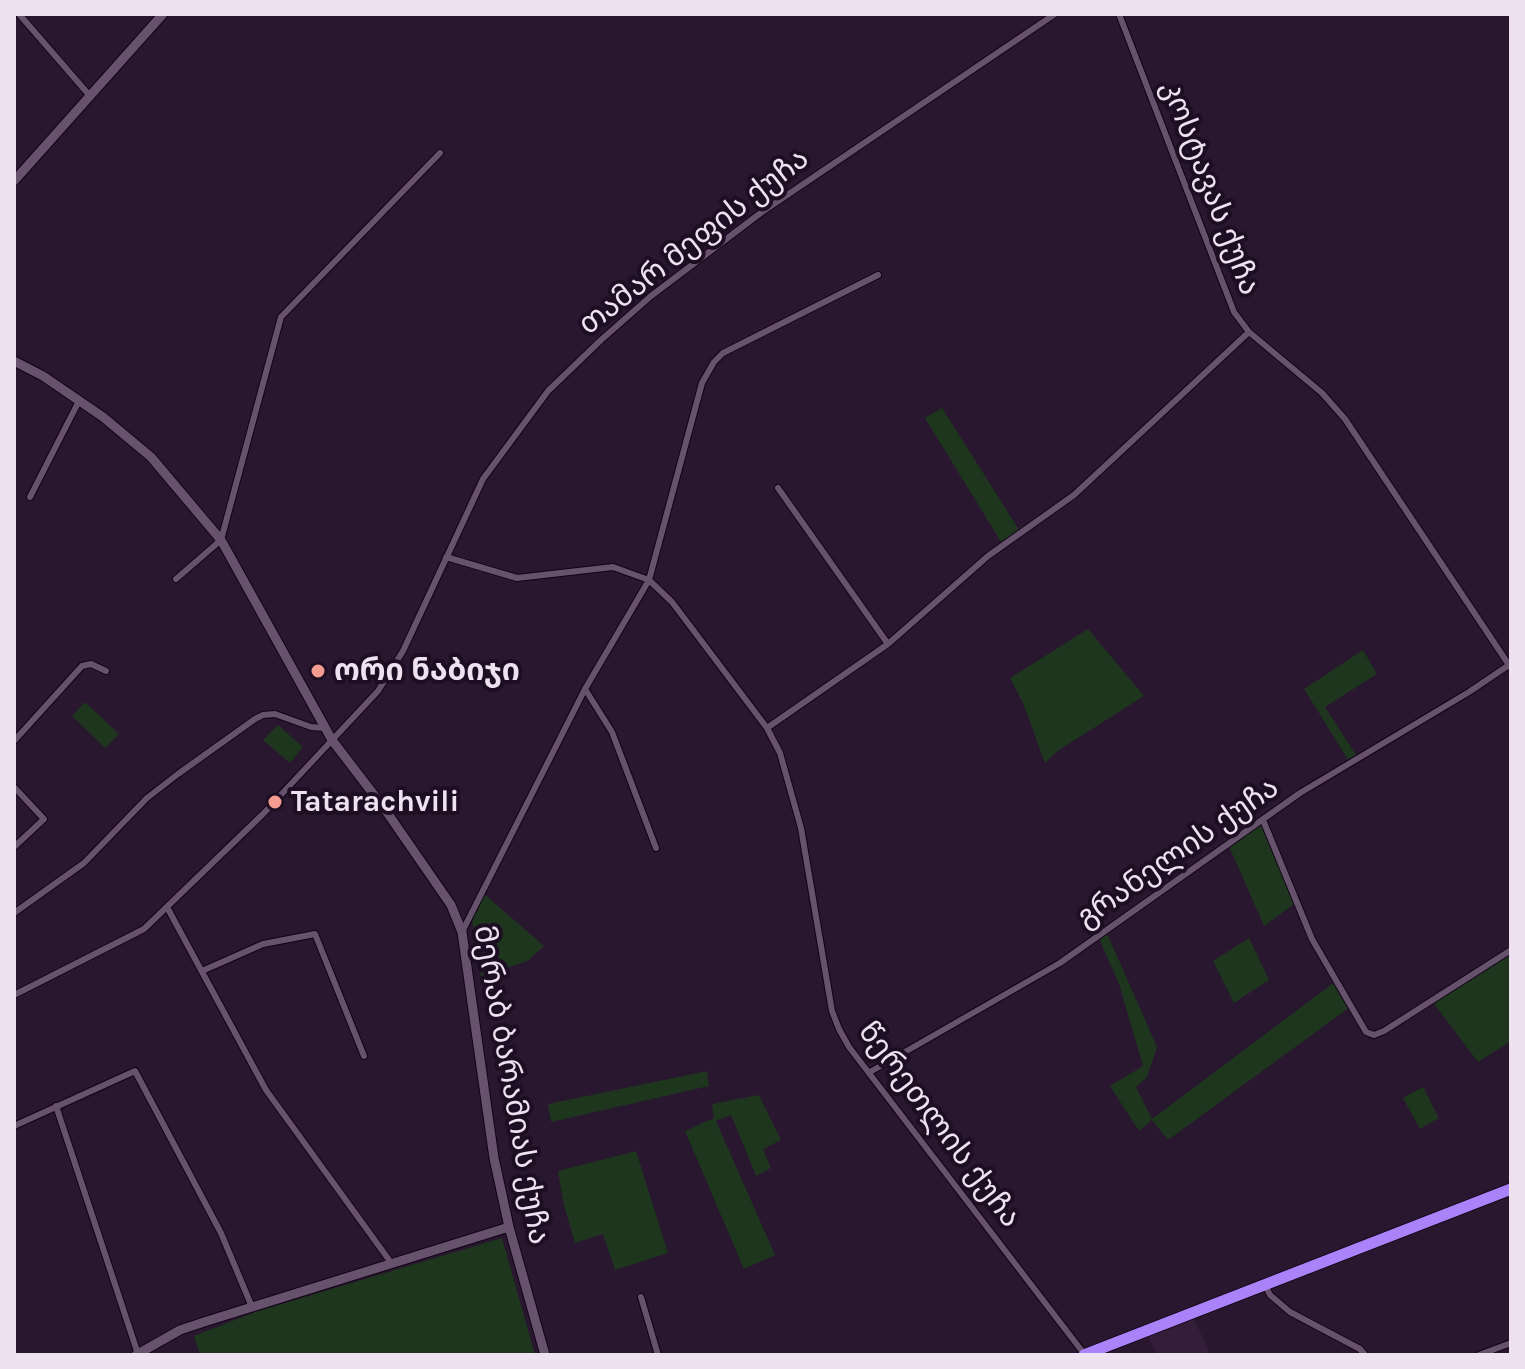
<!DOCTYPE html>
<html>
<head>
<meta charset="utf-8">
<style>
	body { margin:0 }
	#map { position:relative; width:1525px; height:1369px; overflow:hidden; background:#28172e; font-family:Karla,sans-serif }
	canvas { display:block }
	.frame { position:absolute; inset:0; border:16px solid #eee2f1; pointer-events:none }
</style>
</head>
<body>
<div id="map">
<canvas width="1525" height="1369"></canvas>
<div class="frame"></div>
</div>
<script>
const ctx = document.querySelector('canvas').getContext('2d');
ctx.lineJoin = 'round';
function fillPath(path, color) { ctx.fillStyle = color; ctx.fill(path, 'evenodd'); }
const toPath = rows => new Path2D(rows.map(r => 'M' + r).join(''));
function strokePath(path, color, width, dash) { ctx.strokeStyle = color; ctx.lineWidth = width; ctx.lineCap = dash ? 'butt' : 'round'; ctx.setLineDash(dash || []); ctx.stroke(path); }
function label(font, color, halo, rows, align = 'center') {
  ctx.font = font + ' Karla,"Noto Sans Georgian",sans-serif'; ctx.lineWidth = 8; ctx.setLineDash([]); ctx.textBaseline = 'middle'; ctx.strokeStyle = halo; ctx.fillStyle = color; for (const [text, x, y, turn = 0] of rows) {
    ctx.save(); ctx.translate(x, y); ctx.rotate((+turn || 0) * Math.PI / 180); ctx.textAlign = isNaN(turn) ? turn : align; if (halo) ctx.strokeText(text, 0, 0); ctx.fillText(text, 0, 0); ctx.restore();
  }
}
fillPath(toPath([
	[1192,1313,1210,1355,1158,1355,1145,1331]
]), '#331e3a');
fillPath(toPath([
	[942,408,1021,533,1003,545,925,418],
	[1088,629,1144,696,1059,750,1045,763,1023,703,1010,678],
	[1363,650,1377,674,1325,707,1358,758,1350,763,1304,689],
	[85,702,119,734,105,748,72,716],
	[278,725,303,747,290,763,263,740],
	[1263,820,1297,902,1264,926,1228,844],
	[482,892,544,946,528,961,481,976,471,914],
	[1106,931,1157,1047,1147,1077,1136,1087,1152,1119,1336,981,1350,1007,1168,1140,1152,1120,1139,1131,1110,1086,1143,1066,1119,984,1098,936],
	[1249,938,1269,980,1234,1003,1213,961],
	[1511,950,1511,1041,1478,1062,1432,1001],
	[707,1071,709,1086,551,1122,548,1104],
	[1423,1087,1439,1118,1420,1129,1403,1098],
	[759,1095,781,1140,763,1149,771,1168,756,1176,731,1115,716,1121,775,1255,744,1269,685,1131,714,1118,712,1104],
	[636,1151,668,1253,615,1270,603,1234,575,1243,564,1206,558,1171],
	[502,1238,535,1355,200,1355,194,1336,255,1312]
]), '#1e361e');
const street = toPath([
	[19,14,90,96],
	[1119,14,1234,312,1249,332,1322,393,1345,419,1511,668],
	[778,488,888,644],
	[30,497,79,401],
	[446,557,517,578,613,567,649,580,672,602,767,728,780,753,801,828,832,1011,839,1029,849,1047,1085,1355],
	[176,579,221,540,281,317,440,153],
	[585,689,612,732,656,848],
	[767,728,888,644,988,556,1074,495,1249,332],
	[14,741,82,666,91,664,106,671],
	[14,787,44,819,14,847],
	[1263,820,1312,939,1366,1032,1374,1035,1384,1031,1511,950],
	[168,909,266,1090,392,1264],
	[14,913,84,863,147,798,178,774,255,719,263,715,275,714,311,727,325,728],
	[462,932,585,689,649,580,702,383,714,362,723,353,878,275],
	[202,971,263,944,315,934,364,1056],
	[14,995,144,929,263,814,378,691,403,651,483,479,548,391,601,340,651,296,762,212,1055,14],
	[870,1072,1060,963,1300,793,1469,692,1509,665],
	[56,1106,138,1354],
	[14,1126,135,1071,221,1233,252,1307],
	[1265,1285,1270,1295,1290,1312,1360,1349,1365,1355],
	[641,1297,658,1355],
	[1479,1355,1511,1343]
]);
const secondary = toPath([
	[14,181,163,14],
	[14,361,43,376,103,417,151,457,221,540,332,740,384,808,451,905,462,932,494,1158,509,1227,545,1355],
	[136,1355,180,1330,204,1322,509,1227]
]);
const highway = toPath([
	[1084,1355,1511,1189]
]);
strokePath(street, '#110315', 8);
strokePath(secondary, '#110315', 11);
strokePath(highway, '#110315', 13);
strokePath(street, '#66526c', 6);
strokePath(secondary, '#66526c', 9);
strokePath(highway, '#aa83fb', 11);
for (const [x, y, r, color] of [
	[318,671,8,"#f59c90"],
	[275,802,8,"#f59c90"]
]) { const dot = new Path2D(); dot.arc(x, y, r, 0, 2 * Math.PI); ctx.fillStyle = color; ctx.fill(dot); strokePath(dot, '#1e0e24', 3); }
label('30px', '#eee2f1', '#1e0e24', [
	["კოსტავას ქუჩა",1210,188,69],
	["თამარ მეფის ქუჩა",694,242,-38],
	["გრანელის ქუჩა",1178,853,-35],
	["მერაბ ბარამიას ქუჩა",511,1085,80],
	["წერეთლის ქუჩა",939,1125,53]
]);
label('bold 30px', '#eee2f1', '#1e0e24', [
	["ორი ნაბიჯი",334,671],
	["Tatarachvili",291,802]
], 'left');
</script>
</body>
</html>
